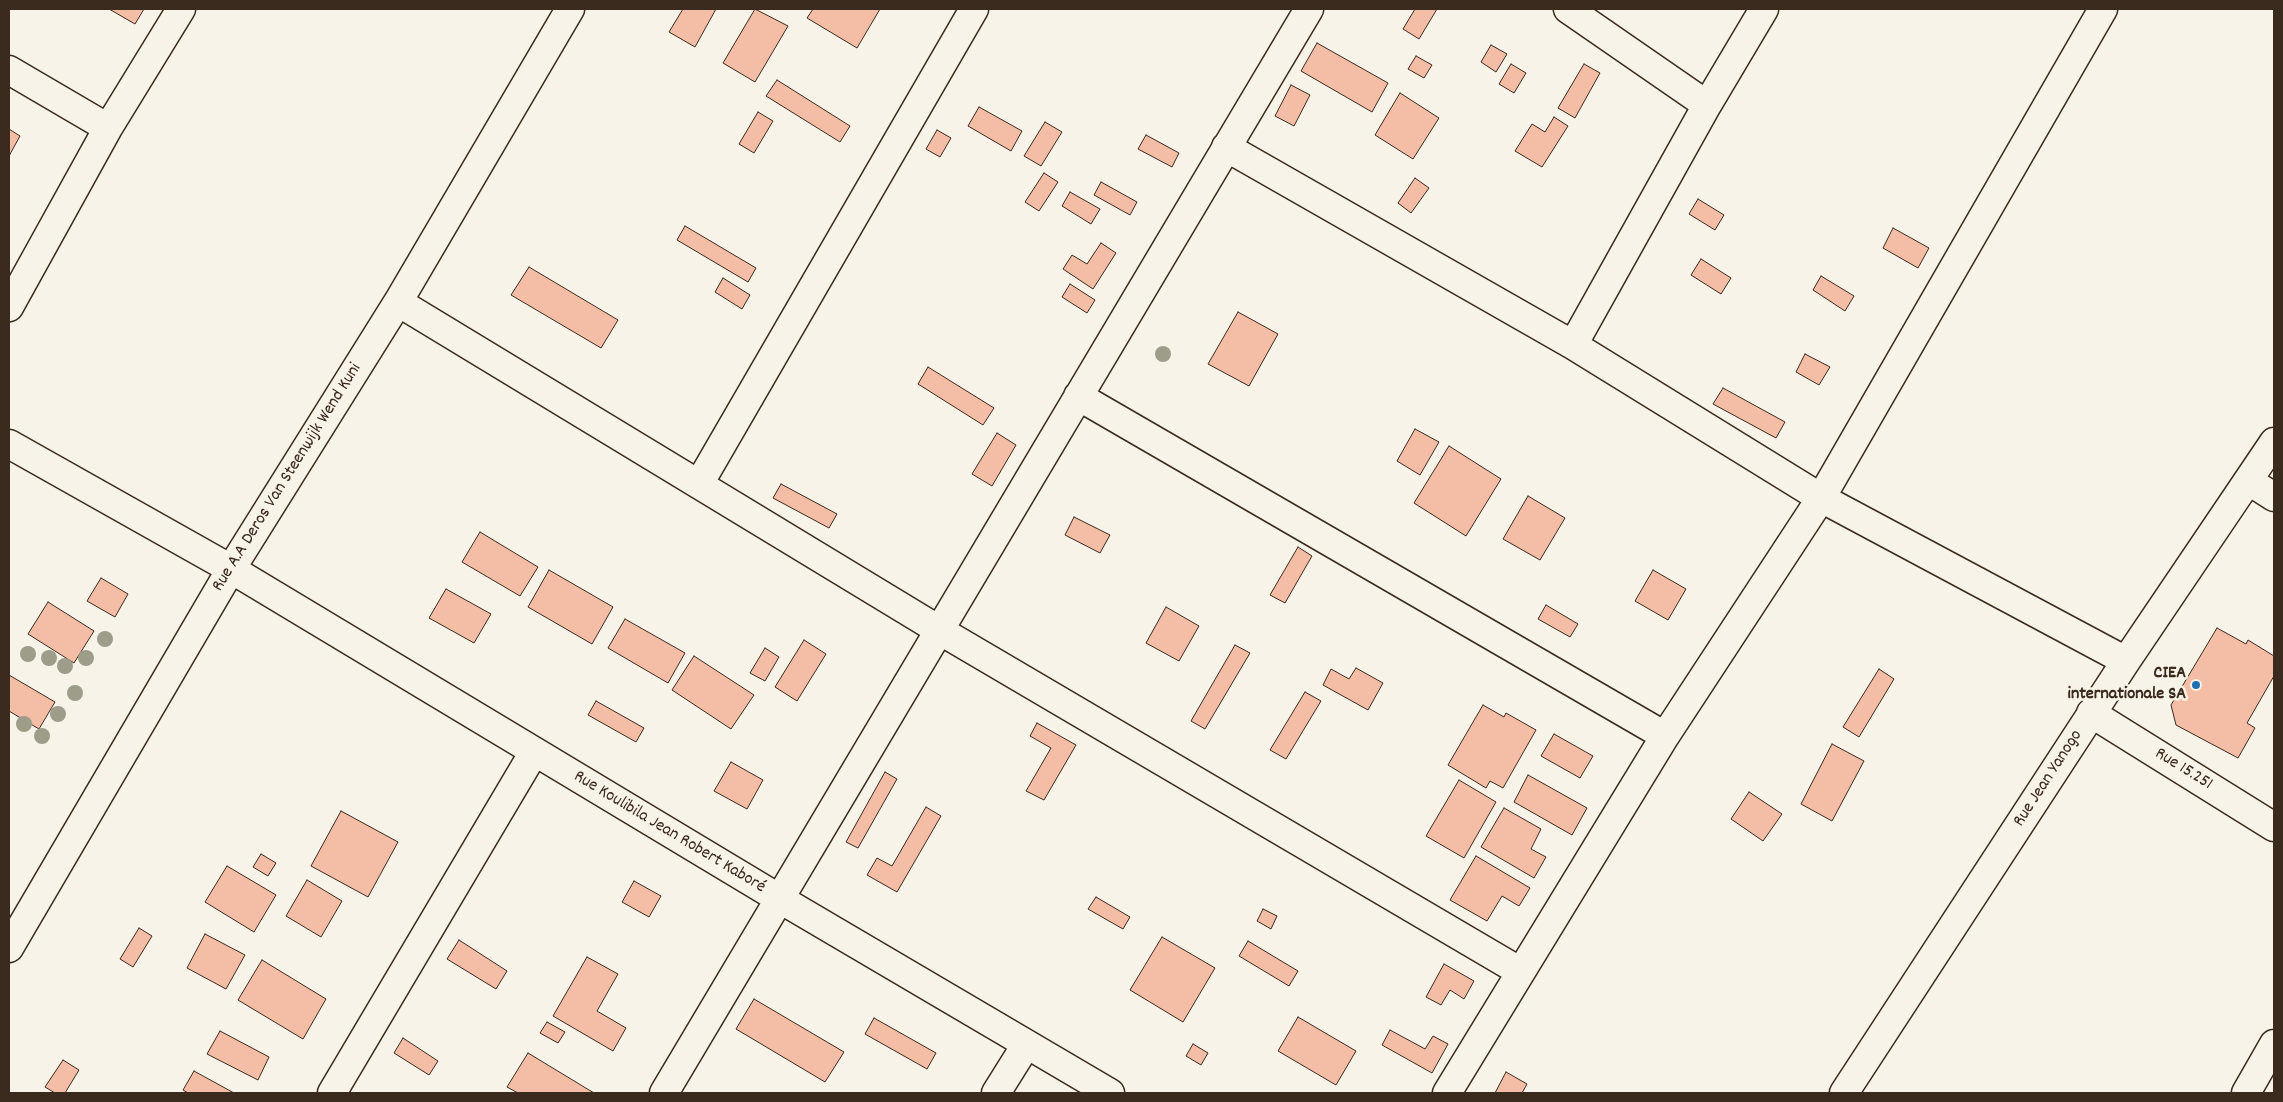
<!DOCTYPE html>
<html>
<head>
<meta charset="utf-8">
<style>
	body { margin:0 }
	#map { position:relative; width:2283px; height:1102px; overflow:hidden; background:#f7f3e8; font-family:Dekko,sans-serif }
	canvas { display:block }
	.frame { position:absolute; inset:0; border:10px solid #3b2a1e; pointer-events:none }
</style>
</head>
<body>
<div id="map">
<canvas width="2283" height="1102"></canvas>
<div class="frame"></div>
</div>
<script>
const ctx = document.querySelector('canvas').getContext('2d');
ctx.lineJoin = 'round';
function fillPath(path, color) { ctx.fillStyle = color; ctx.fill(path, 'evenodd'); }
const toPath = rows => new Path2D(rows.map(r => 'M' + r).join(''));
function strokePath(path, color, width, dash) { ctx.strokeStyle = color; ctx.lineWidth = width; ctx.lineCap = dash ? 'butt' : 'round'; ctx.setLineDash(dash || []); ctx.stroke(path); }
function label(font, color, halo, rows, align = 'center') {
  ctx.font = font + ' Dekko,sans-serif'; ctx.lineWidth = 5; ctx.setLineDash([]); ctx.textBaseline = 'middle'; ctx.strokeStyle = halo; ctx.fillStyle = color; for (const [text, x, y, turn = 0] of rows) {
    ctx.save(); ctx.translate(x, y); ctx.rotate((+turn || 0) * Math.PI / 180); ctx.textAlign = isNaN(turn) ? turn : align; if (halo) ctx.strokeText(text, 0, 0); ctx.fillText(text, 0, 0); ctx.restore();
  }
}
const building = toPath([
	[109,9,144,9,135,24,109,9],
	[683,9,716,9,695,47,669,32,683,9],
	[755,9,788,26,755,82,723,63,755,9],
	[813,9,880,9,857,48,807,18,813,9],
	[1415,9,1437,9,1419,39,1403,29,1415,9],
	[1317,43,1388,83,1372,112,1301,71,1317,43],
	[1491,45,1507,54,1496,72,1481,62,1491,45],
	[1416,56,1432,65,1424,78,1408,69,1416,56],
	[1511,64,1526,73,1514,93,1499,84,1511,64],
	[1584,64,1600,73,1575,118,1558,108,1584,64],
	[777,80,850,126,840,142,766,96,777,80],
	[1291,85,1310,95,1294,126,1275,116,1291,85],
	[1400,93,1439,118,1413,159,1375,135,1400,93],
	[979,107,1022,131,1011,151,968,126,979,107],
	[758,112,773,121,754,153,739,144,758,112],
	[1554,117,1568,126,1542,167,1515,151,1532,124,1545,132,1554,117],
	[1045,122,1062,132,1041,166,1024,156,1045,122],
	[9,129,20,136,9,156,9,129],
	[937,130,951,138,940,157,926,149,937,130],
	[1146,135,1179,153,1172,167,1138,149,1146,135],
	[1044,173,1058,182,1039,211,1025,202,1044,173],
	[1415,178,1429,188,1411,213,1398,203,1415,178],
	[1101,182,1137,202,1130,215,1094,195,1101,182],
	[1070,192,1100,209,1091,224,1062,206,1070,192],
	[1698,199,1724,215,1715,230,1689,214,1698,199],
	[685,226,756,268,748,282,677,240,685,226],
	[1893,228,1929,248,1918,268,1883,248,1893,228],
	[1101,243,1116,253,1093,289,1063,269,1072,255,1087,264,1101,243],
	[1701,259,1731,278,1721,294,1691,275,1701,259],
	[529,267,618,320,601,348,511,295,529,267],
	[1821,276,1854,296,1845,311,1813,290,1821,276],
	[723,278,750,295,742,309,715,292,723,278],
	[1070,284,1095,300,1087,313,1062,297,1070,284],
	[1238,312,1278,334,1249,386,1208,364,1238,312],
	[1805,354,1830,367,1819,385,1796,372,1805,354],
	[928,367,994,408,983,425,918,384,928,367],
	[1723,388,1785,422,1776,438,1713,404,1723,388],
	[1415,429,1439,442,1420,475,1397,461,1415,429],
	[997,433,1016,445,992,486,972,474,997,433],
	[1449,446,1501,479,1466,536,1414,503,1449,446],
	[781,484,837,514,829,528,773,498,781,484],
	[1528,496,1565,518,1540,560,1503,539,1528,496],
	[1074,517,1110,535,1100,553,1065,535,1074,517],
	[480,532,538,567,520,596,462,562,480,532],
	[1298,547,1312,556,1285,603,1270,595,1298,547],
	[549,570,613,607,592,644,528,607,549,570],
	[1653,570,1686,589,1668,620,1635,601,1653,570],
	[101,578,128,594,115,617,87,601,101,578],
	[446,589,491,614,474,643,429,618,446,589],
	[48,602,94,631,74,663,28,634,48,602],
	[1546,605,1578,624,1570,637,1538,619,1546,605],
	[1166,607,1199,626,1179,661,1146,643,1166,607],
	[625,619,685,653,668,683,608,648,625,619],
	[2217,628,2246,644,2248,640,2274,656,2274,676,2247,723,2255,728,2238,758,2176,725,2171,705,2217,628],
	[804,640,826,654,797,701,775,687,804,640],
	[1235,645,1250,653,1205,729,1191,721,1235,645],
	[765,648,779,657,765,681,750,673,765,648],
	[694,656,754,695,731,729,672,690,694,656],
	[1356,668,1383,683,1368,710,1323,685,1331,669,1349,679,1356,668],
	[1879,669,1894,679,1859,737,1843,727,1879,669],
	[9,675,55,702,39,729,9,711,9,675],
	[1305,692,1321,701,1286,759,1270,750,1305,692],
	[596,701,644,728,636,742,588,715,596,701],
	[1483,705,1504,717,1506,713,1536,730,1503,788,1490,781,1486,788,1448,765,1483,705],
	[1037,723,1076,745,1044,800,1026,791,1051,748,1030,736,1037,723],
	[1554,734,1593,756,1580,778,1541,756,1554,734],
	[1832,744,1864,761,1832,821,1801,804,1832,744],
	[731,762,763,780,747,809,714,791,731,762],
	[885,772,897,779,858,848,846,842,885,772],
	[1528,775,1587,808,1572,835,1514,802,1528,775],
	[1459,780,1496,802,1464,858,1426,836,1459,780],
	[1749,792,1782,814,1763,841,1731,819,1749,792],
	[926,807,941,816,897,892,867,875,877,858,892,866,926,807],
	[1504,808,1541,829,1531,849,1546,857,1534,878,1481,847,1504,808],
	[341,811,398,842,368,897,311,866,341,811],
	[261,854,276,863,268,876,253,867,261,854],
	[1476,856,1530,888,1519,906,1502,896,1487,921,1450,900,1476,856],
	[227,866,276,895,254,932,205,902,227,866],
	[307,880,342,901,321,937,286,916,307,880],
	[634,881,661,896,649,917,622,902,634,881],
	[1096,897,1130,917,1123,929,1088,909,1096,897],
	[1263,909,1277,916,1271,929,1257,921,1263,909],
	[139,928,152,936,133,967,120,959,139,928],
	[205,934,245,955,226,989,187,968,205,934],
	[1162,937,1215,968,1183,1022,1130,990,1162,937],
	[459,940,507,971,496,989,447,959,459,940],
	[1248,941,1298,971,1289,986,1239,956,1248,941],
	[587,957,618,974,597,1011,626,1028,613,1051,553,1016,587,957],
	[262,960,326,999,303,1039,238,1000,262,960],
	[1444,964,1474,981,1464,999,1450,990,1441,1005,1426,997,1444,964],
	[754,999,844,1052,825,1082,736,1029,754,999],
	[1298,1017,1356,1051,1336,1085,1278,1051,1298,1017],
	[874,1018,936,1053,927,1069,865,1034,874,1018],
	[547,1022,565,1032,558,1043,540,1033,547,1022],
	[1390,1030,1425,1049,1433,1036,1448,1044,1432,1073,1382,1045,1390,1030],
	[220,1031,269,1057,258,1080,207,1054,220,1031],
	[403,1038,438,1061,429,1075,394,1053,403,1038],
	[1193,1044,1208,1053,1201,1065,1186,1056,1193,1044],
	[528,1053,594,1093,518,1093,507,1087,528,1053],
	[63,1060,79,1070,65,1093,55,1093,45,1087,63,1060],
	[194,1071,234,1093,188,1093,183,1090,194,1071],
	[1506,1072,1527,1084,1522,1093,1495,1093,1506,1072]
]);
fillPath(building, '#f3bda6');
strokePath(building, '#3b2a1e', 1);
const minor = toPath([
	[1568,9,1707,105],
	[9,70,108,128],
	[1226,147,1573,345,1821,498,2126,661],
	[398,302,939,630,1521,972],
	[9,307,108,128,181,9],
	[1573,345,1707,105,1764,9],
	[1078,396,1665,736],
	[9,444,231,569,780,899,1110,1093],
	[2249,481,2274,497],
	[699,484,974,9],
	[2091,713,2274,827],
	[9,948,231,569,398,302,570,9],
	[332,1093,534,752],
	[664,1093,1309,9],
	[996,1093,1026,1045],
	[1447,1093,1665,736,1821,498,2103,9],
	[1844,1093,2126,661,2274,442],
	[2246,1093,2274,1044]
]);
strokePath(minor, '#3b2a1e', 31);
strokePath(minor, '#f7f3e8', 28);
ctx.fillStyle = '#9d9d8a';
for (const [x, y] of [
	[1163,354],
	[105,639],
	[28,654],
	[49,658],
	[86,658],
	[65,666],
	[75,693],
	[58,714],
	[24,724],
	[42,736]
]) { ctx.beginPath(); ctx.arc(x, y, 8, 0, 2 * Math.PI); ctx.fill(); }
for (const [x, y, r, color] of [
	[2196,685,5,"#1f6fb2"]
]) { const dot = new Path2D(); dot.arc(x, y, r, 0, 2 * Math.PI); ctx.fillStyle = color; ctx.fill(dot); strokePath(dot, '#f7f3e8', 2); }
label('18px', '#3b2a1e', '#f7f3e8', [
	["Rue A.A Deros Van Steenwijk Wend Kuni",288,478,-58],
	["Rue 15.251",2183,770,32],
	["Rue Jean Yanogo",2049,779,-57],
	["Rue Koulibila Jean Robert Kaboré",669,833,31]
]);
label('bold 18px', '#3b2a1e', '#f7f3e8', [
	["CIEA",2186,675],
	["internationale SA",2186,696]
], 'right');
</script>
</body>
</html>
